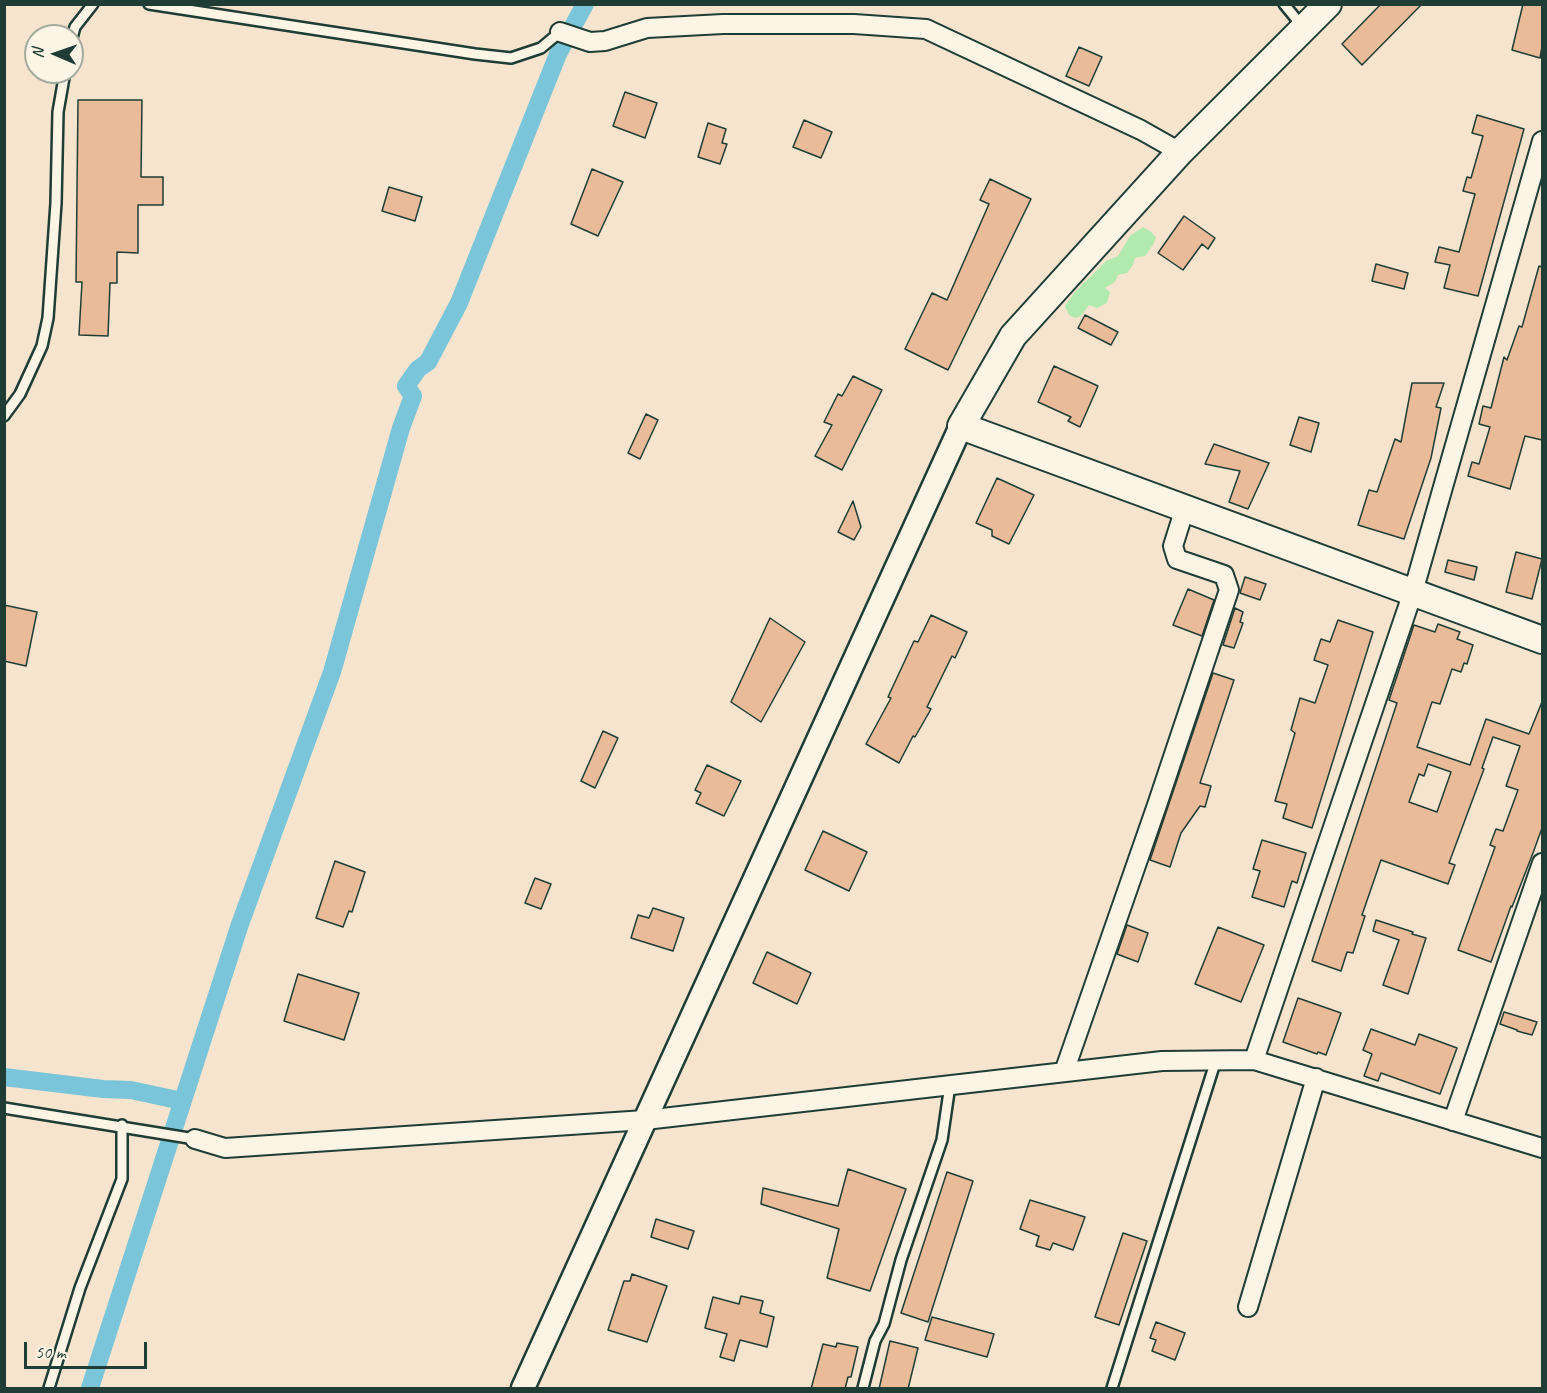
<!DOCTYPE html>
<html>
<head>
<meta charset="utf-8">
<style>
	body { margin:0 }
	#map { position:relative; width:1547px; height:1393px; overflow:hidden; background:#f6e4ce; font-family:Caveat,sans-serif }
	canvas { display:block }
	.frame { position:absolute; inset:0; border:6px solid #1f3d34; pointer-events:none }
	.north { position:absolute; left:24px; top:24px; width:60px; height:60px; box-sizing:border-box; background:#fcf5e5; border:2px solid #a4ab9e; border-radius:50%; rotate:272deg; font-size:16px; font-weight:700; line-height:24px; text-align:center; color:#1f3d34 }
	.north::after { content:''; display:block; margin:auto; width:21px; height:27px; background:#1f3d34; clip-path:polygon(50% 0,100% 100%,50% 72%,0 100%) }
	.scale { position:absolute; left:24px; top:1342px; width:123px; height:27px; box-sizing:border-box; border:3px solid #1f3d34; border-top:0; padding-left:8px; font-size:18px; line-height:21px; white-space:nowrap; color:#1f3d34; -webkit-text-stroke:4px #fcf5e5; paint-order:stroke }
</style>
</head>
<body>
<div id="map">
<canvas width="1547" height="1393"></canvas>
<div class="frame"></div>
<div class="north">N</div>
<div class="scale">50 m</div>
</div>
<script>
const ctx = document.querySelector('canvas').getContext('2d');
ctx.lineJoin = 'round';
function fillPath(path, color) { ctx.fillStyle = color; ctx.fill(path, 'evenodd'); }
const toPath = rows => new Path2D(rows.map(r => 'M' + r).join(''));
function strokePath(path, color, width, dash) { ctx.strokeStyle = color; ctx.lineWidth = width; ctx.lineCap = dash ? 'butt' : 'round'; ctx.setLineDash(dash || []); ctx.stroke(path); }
fillPath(toPath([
	[1143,227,1151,232,1156,237,1153,245,1145,256,1135,258,1133,265,1127,273,1118,275,1115,282,1105,288,1110,292,1107,303,1097,308,1089,305,1081,316,1075,318,1069,315,1065,306,1075,292,1106,261,1118,256,1130,236]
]), '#b1eaae');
strokePath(toPath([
	[4,1077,103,1089,131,1090,182,1101],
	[90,1388,240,924,332,672,401,428,413,396,406,386,418,369,428,362,459,303,558,54,585,4]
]), '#7ac5d9', 18);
const building = toPath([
	[1381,4,1422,4,1362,65,1342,44,1381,4],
	[1523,4,1542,4,1542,47,1540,58,1512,50,1523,4],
	[1079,47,1102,57,1089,86,1066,76,1079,47],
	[625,92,657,103,645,138,613,126,625,92],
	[78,100,142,100,141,177,163,177,163,205,138,205,138,253,117,252,117,283,110,283,108,336,79,335,82,282,76,282,78,100],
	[1477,115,1524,129,1478,296,1444,288,1450,265,1435,262,1439,247,1459,252,1475,194,1463,191,1467,177,1471,178,1483,136,1472,133,1477,115],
	[804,120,832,132,821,158,793,147,804,120],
	[708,123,726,129,722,143,727,144,720,164,698,157,708,123],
	[592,169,623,182,598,236,571,224,592,169],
	[990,179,1031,199,948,370,905,349,932,293,947,300,989,204,980,200,990,179],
	[389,187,422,197,415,221,382,211,389,187],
	[1184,216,1215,238,1208,249,1202,244,1183,270,1158,253,1184,216],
	[1376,264,1408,273,1404,289,1372,281,1376,264],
	[1539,266,1542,267,1542,440,1525,436,1510,489,1468,476,1472,462,1479,464,1490,427,1479,424,1483,406,1491,408,1504,357,1507,360,1519,326,1522,327,1539,266],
	[1085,315,1118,332,1111,345,1078,328,1085,315],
	[1054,366,1098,386,1080,427,1068,421,1071,417,1038,402,1054,366],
	[853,376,882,390,842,470,815,456,832,425,824,422,838,394,842,396,853,376],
	[1412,383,1444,383,1436,407,1441,408,1431,458,1404,539,1358,525,1369,490,1377,492,1395,439,1401,442,1412,383],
	[646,414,658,420,640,459,628,453,646,414],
	[1299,417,1319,423,1311,452,1290,445,1299,417],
	[1214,444,1269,463,1248,509,1229,502,1240,471,1205,464,1214,444],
	[997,478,1034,495,1009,544,992,536,992,530,976,523,997,478],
	[853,501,861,527,854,540,838,532,853,501],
	[1516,552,1542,559,1532,599,1506,592,1516,552],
	[1448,560,1477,567,1474,580,1445,572,1448,560],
	[1245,577,1266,584,1260,600,1240,593,1245,577],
	[1188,589,1214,600,1202,636,1173,625,1188,589],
	[4,605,37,612,26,666,4,661,4,605],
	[1235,608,1243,612,1240,622,1243,623,1234,648,1223,645,1235,608],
	[931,615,967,632,955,658,952,656,927,707,931,709,915,737,913,736,899,763,866,744,891,698,888,697,914,641,918,642,931,615],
	[770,618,805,642,761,722,731,702,770,618],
	[1338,620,1373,632,1312,828,1283,818,1287,804,1275,801,1295,733,1291,730,1300,698,1315,703,1328,665,1314,660,1321,639,1330,642,1338,620],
	[1438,624,1460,632,1457,639,1473,645,1467,664,1464,663,1461,672,1452,669,1440,704,1432,702,1417,747,1470,765,1486,719,1529,734,1542,702,1542,828,1533,853,1512,907,1511,906,1491,962,1458,950,1495,847,1490,845,1496,829,1503,831,1518,790,1506,786,1520,746,1493,737,1482,768,1484,769,1449,863,1455,865,1448,884,1381,860,1362,915,1365,916,1353,953,1347,952,1341,971,1312,961,1397,703,1389,700,1414,625,1435,632,1438,624],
	[1428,764,1451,772,1437,812,1409,802,1419,774,1424,776,1428,764],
	[1213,673,1234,680,1200,783,1211,786,1205,807,1200,806,1181,833,1170,867,1150,860,1213,673],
	[603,731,618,738,595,788,581,781,603,731],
	[707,765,741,781,724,816,696,803,701,793,695,790,707,765],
	[823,831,867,852,849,891,805,870,823,831],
	[1262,840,1306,853,1297,883,1292,881,1284,907,1252,897,1260,871,1253,869,1262,840],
	[335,861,365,872,352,912,349,911,343,927,316,918,335,861],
	[535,878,551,884,541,909,525,903,535,878],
	[653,908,684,918,673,951,631,938,638,915,649,918,653,908],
	[1376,920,1413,932,1412,934,1426,938,1408,994,1383,985,1399,940,1373,931,1376,920],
	[1127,925,1148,933,1138,962,1117,954,1127,925],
	[1218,927,1264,945,1241,1002,1195,984,1218,927],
	[767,952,811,973,797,1004,753,983,767,952],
	[298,974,359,993,344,1040,284,1021,298,974],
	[1298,998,1341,1013,1326,1055,1318,1052,1317,1054,1283,1042,1298,998],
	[1504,1012,1537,1022,1532,1035,1517,1031,1517,1030,1500,1024,1504,1012],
	[1371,1029,1415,1045,1419,1034,1457,1048,1440,1094,1381,1073,1378,1081,1364,1076,1372,1054,1363,1050,1371,1029],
	[848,1169,906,1189,870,1291,827,1278,839,1229,761,1204,763,1188,838,1206,848,1169],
	[947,1172,973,1181,928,1322,901,1313,947,1172],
	[1030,1200,1085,1217,1073,1250,1053,1243,1050,1250,1036,1246,1039,1236,1020,1229,1030,1200],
	[656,1219,694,1231,688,1249,651,1237,656,1219],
	[1123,1233,1147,1241,1119,1325,1095,1317,1123,1233],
	[632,1274,667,1286,647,1342,608,1330,624,1281,630,1281,632,1274],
	[741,1296,763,1301,760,1313,774,1317,767,1347,740,1340,734,1361,720,1357,727,1334,705,1328,713,1297,739,1304,741,1296],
	[932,1317,994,1334,987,1357,925,1340,932,1317],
	[1156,1322,1185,1333,1175,1360,1152,1351,1156,1340,1150,1338,1156,1322],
	[890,1341,918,1348,908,1389,879,1389,890,1341],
	[837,1343,858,1347,851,1377,848,1377,845,1389,811,1389,823,1344,836,1347,837,1343]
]);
fillPath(building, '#e9bb99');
strokePath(building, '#1f3d34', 1.5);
const service = toPath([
	[149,4,475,54,511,58,541,48,560,32],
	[1284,4,1302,26],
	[72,38,75,27,93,4],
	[4,416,20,394,42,346,48,318,56,203,58,112,65,72],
	[4,1108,195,1139],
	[49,1388,80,1288,122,1179,122,1125],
	[863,1388,875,1341,884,1324,901,1260,942,1140,950,1085],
	[1112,1388,1216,1060]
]);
const minor = toPath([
	[560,32,590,42,605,41,647,28,723,24,854,24,926,29,1141,130,1180,152],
	[1254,1060,1413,592,1542,141],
	[1064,1072,1157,805,1229,590,1224,575,1177,559,1173,546,1185,508],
	[1453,1121,1542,863],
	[195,1139,225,1148,645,1120,1162,1061,1254,1060,1542,1148],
	[1248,1307,1316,1078]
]);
const tertiary = toPath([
	[523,1388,961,426]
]);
const secondary = toPath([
	[1328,4,1180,152,1013,336,961,426,1542,640]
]);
strokePath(service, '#1f3d34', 14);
strokePath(minor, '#1f3d34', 22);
strokePath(tertiary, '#1f3d34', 27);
strokePath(secondary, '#1f3d34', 30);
strokePath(service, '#fcf5e5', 9);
strokePath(minor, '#fcf5e5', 18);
strokePath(tertiary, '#fcf5e5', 22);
strokePath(secondary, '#fcf5e5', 26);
</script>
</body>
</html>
